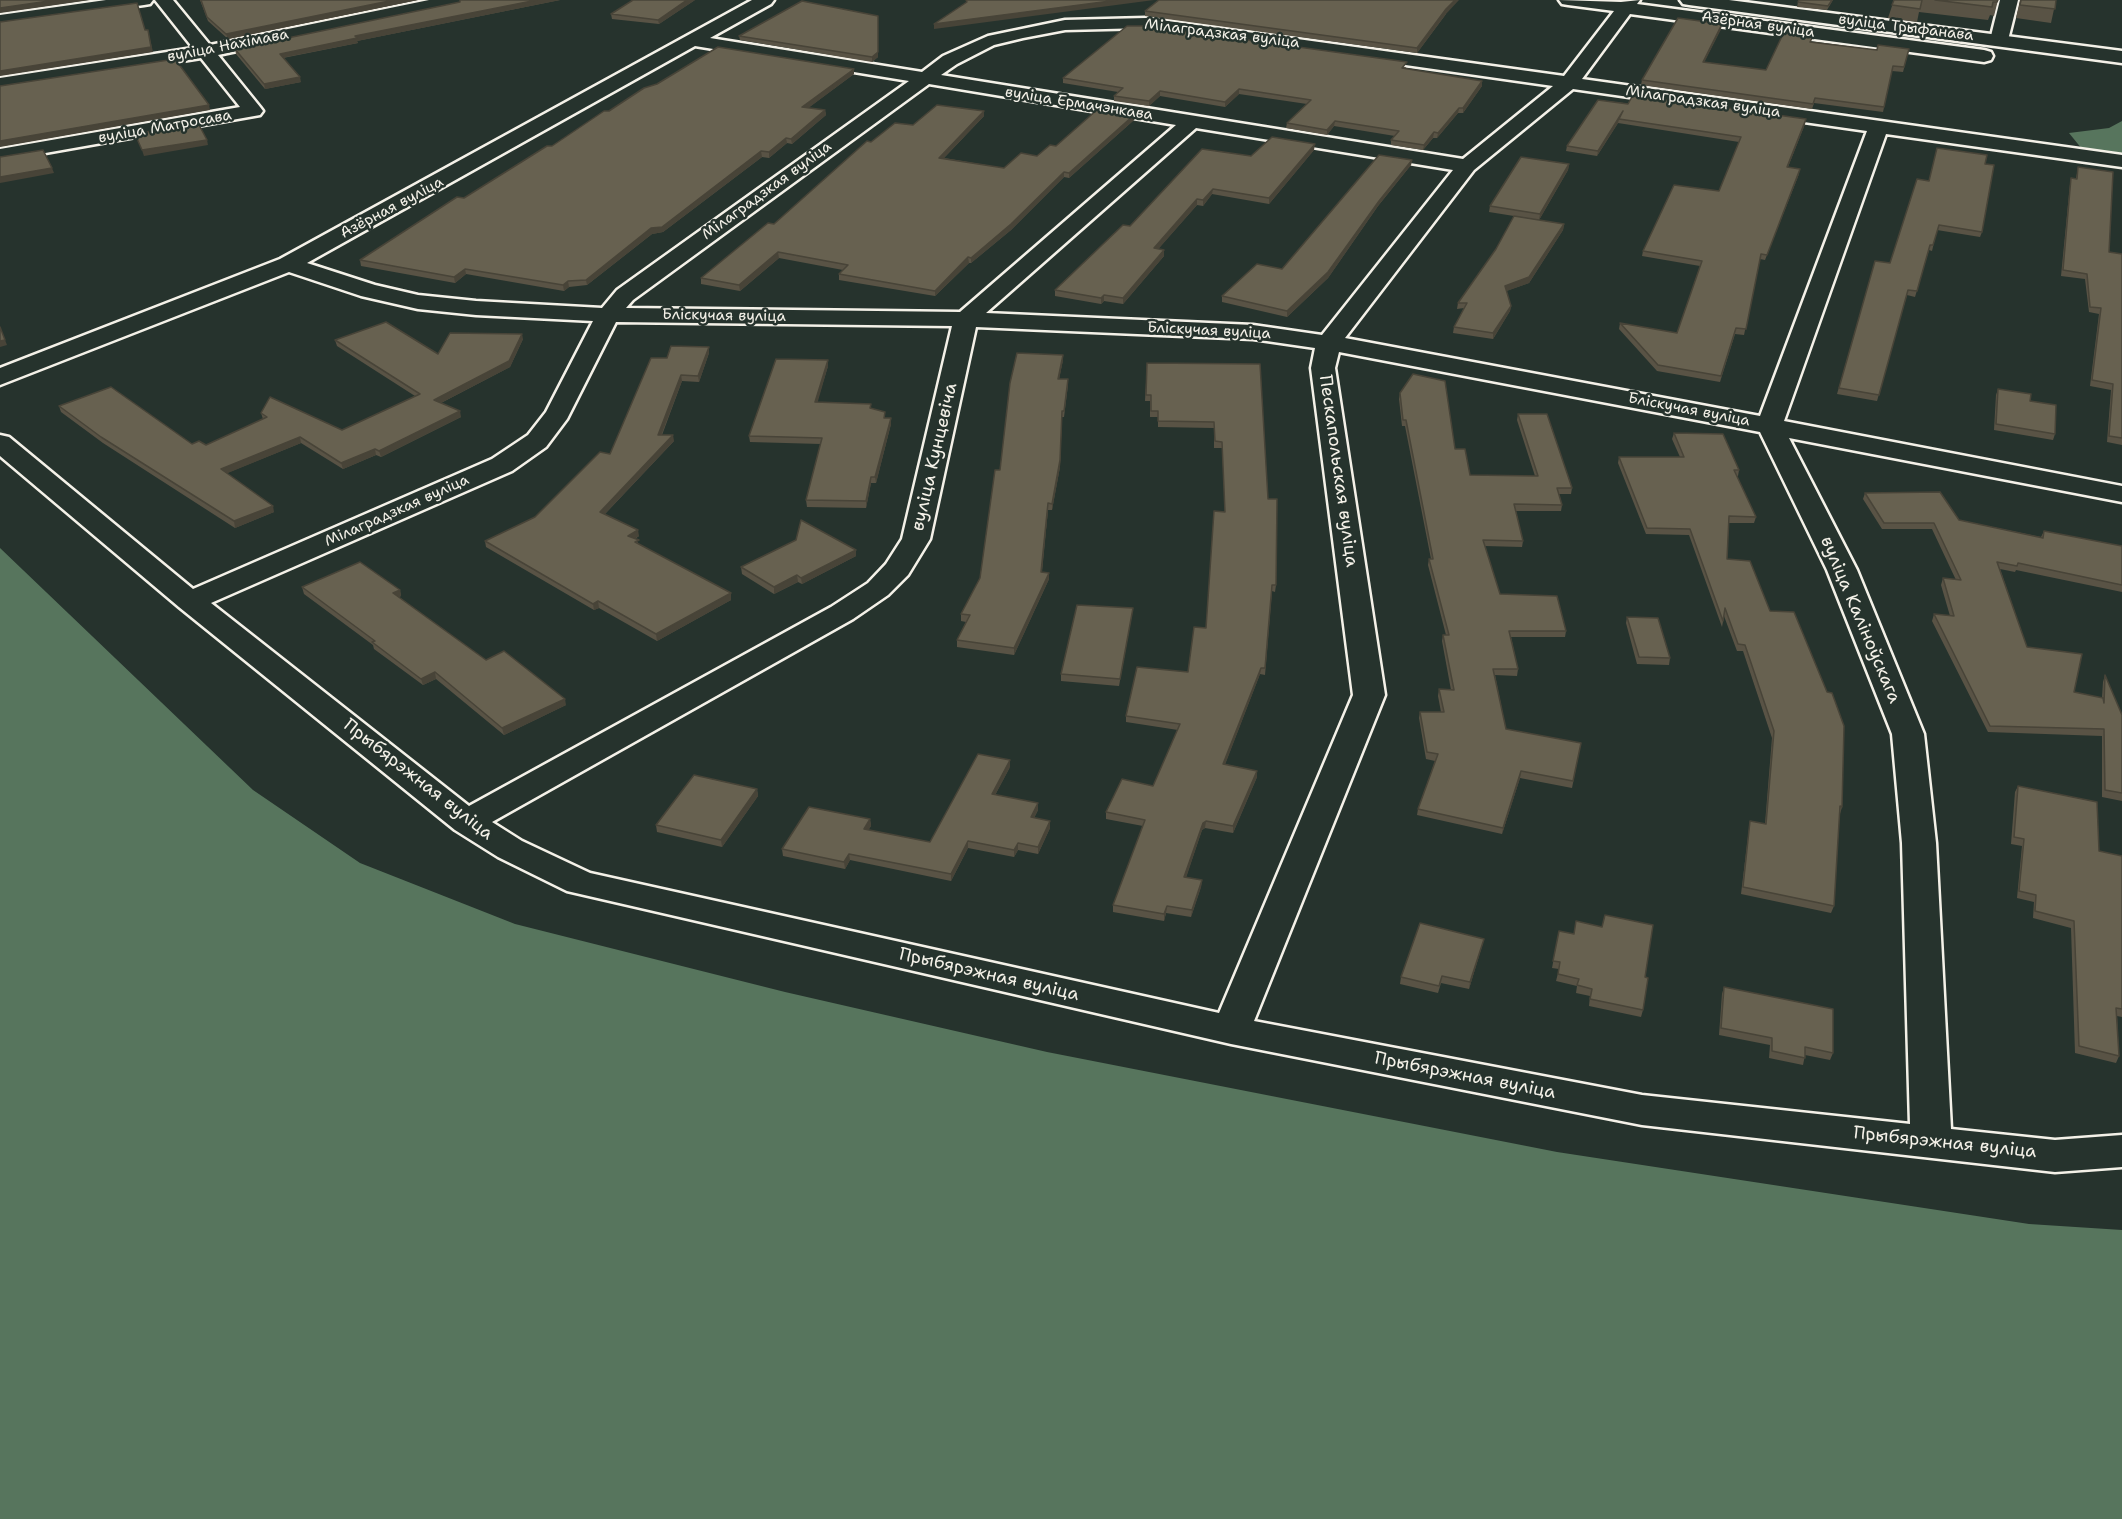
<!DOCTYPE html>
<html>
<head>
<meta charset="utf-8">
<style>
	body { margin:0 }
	canvas { display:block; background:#26332d }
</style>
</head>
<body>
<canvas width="2122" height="1519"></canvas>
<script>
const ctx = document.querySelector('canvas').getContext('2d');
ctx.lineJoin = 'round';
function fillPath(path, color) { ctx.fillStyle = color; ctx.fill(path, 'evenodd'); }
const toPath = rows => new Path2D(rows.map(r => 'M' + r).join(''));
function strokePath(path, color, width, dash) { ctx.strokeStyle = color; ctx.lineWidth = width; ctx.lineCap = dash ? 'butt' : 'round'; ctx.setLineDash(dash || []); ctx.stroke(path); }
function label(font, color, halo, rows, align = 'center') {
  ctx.font = font + ' "Shantell Sans",sans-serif'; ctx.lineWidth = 5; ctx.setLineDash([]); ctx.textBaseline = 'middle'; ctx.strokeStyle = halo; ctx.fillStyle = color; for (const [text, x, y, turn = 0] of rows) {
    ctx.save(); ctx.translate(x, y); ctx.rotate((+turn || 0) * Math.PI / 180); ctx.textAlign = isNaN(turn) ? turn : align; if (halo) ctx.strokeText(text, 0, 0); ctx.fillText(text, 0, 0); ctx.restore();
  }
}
fillPath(toPath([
	[2122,121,2122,155,2082,149,2069,133,2109,128],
	[0,548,253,790,360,863,515,924,785,992,1047,1052,1557,1152,2029,1224,2122,1230,2122,1519,0,1519]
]), '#57755d');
const minor = toPath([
	[106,0,153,0,150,4,144,5,0,25,0,15,106,0],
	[155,0,173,0,210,45,429,0,463,0,460,4,454,5,218,55,260,107,263,111,260,115,0,161,0,149,240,107,201,58,0,90,0,78,193,48,155,0],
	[752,0,774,0,771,4,710,38,922,72,943,56,988,36,1065,20,1146,18,1564,76,1614,11,1568,5,1562,4,1559,0,1621,2,1640,0,1637,4,1984,50,1991,52,1993,56,1991,60,1984,62,1630,14,1582,79,2122,155,2122,167,1886,134,1784,421,2122,486,2122,502,1789,438,1857,570,1924,734,1936,843,1951,1129,2055,1140,2122,1135,2122,1167,2055,1172,1642,1125,1231,1044,567,891,498,857,455,830,179,607,0,456,0,435,9,437,193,589,492,459,528,435,546,412,593,321,476,315,418,309,361,296,289,272,0,385,0,368,280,259,752,0],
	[1146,28,1553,86,1463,159,941,75,957,64,994,45,1023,38,1065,30,1146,28],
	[695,46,909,81,617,290,602,308,476,301,418,295,375,285,307,263,695,46],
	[929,84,1176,125,960,312,626,308,633,300,929,84],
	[1573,89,1867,131,1760,416,1345,338,1474,170,1573,89],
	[1196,128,1453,170,1322,335,1253,325,986,313,1196,128],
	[616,322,952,326,902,539,886,564,868,583,831,607,469,806,211,603,512,471,546,447,567,419,616,322],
	[976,327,1253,339,1315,348,1311,368,1353,695,1219,1013,590,873,522,841,492,822,853,619,888,595,908,575,930,539,976,327],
	[1339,352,1760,432,1827,570,1892,734,1902,843,1910,1124,1642,1095,1254,1021,1385,695,1335,368,1339,352],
	[2000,0,2018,0,2008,40,2005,44,1999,45,1993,44,1990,40,2000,0]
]);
const tertiary = toPath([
	[1680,0,1729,0,2122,51,2122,63,1689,5,1683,4,1680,0]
]);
strokePath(minor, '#f4f1e8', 5);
strokePath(tertiary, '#f4f1e8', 5);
fillPath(minor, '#26332d');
fillPath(tertiary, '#26332d');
fillPath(toPath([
	[200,0,418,0,228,39,208,21],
	[460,0,560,0,357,41,358,43,283,58,301,82,265,89,236,54,235,49,460,2],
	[695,0,659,24,612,19,611,14],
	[1833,0,1827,10,1797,7,1798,2],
	[1894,0,1998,0,1994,16,1990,15,1988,20,1919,12,1917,22,1888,18],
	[2020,0,2056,0,2051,23,2016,18],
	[1145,11,1446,14,1417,53,1145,16],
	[1721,29,1704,62,1766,70,1811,42,1877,50,1909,49,1903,72,1892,71,1883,112,1814,103,1812,109,1641,85,1642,80],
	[739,36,878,57,872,62,740,40],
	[1406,67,1405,69,1482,81,1482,86,1463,113,1458,113,1437,138,1433,138,1423,150,1391,145,1391,140,1395,136,1334,126,1327,135,1286,128,1287,123,1307,104,1239,94,1225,107,1160,96,1149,106,1114,101,1114,96,1118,92,1063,83,1063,78],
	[854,74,808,108,825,110,826,115,792,144,787,143,769,158,762,157,663,232,652,234,587,285,569,287,564,291,466,274,455,283,361,266,360,260,552,146,609,111],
	[1598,100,1805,124,1788,167,1799,174,1765,260,1760,259,1744,335,1735,334,1720,382,1657,371,1619,329,1620,323,1677,333,1700,266,1642,256,1643,251,1719,191,1739,142,1618,123,1597,156,1566,151,1567,146],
	[984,111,984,116,944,158,1004,168,1037,156,1056,146,1134,115,1134,120,1069,178,1064,177,1011,230,971,263,969,263,935,296,839,280,839,274,843,270,779,258,740,291,701,284,701,278,774,224,871,142,913,125],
	[1314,150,1269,204,1212,194,1203,206,1197,205,1158,249,1164,256,1123,304,1104,301,1101,304,1055,296,1055,290,1130,226,1251,156],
	[1412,160,1411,165,1378,206,1328,278,1287,317,1222,302,1222,296,1282,269],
	[1569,164,1568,170,1539,220,1489,212,1490,206],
	[1985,164,1982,232,1980,237,1937,230,1932,251,1929,250,1915,297,1907,295,1877,401,1837,394,1875,261,1890,263,1929,181],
	[2078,167,2109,252,2122,254,2122,445,2107,442,2111,390,2090,386,2099,314,2089,312,2085,279,2061,276,2070,184,2071,178,2076,179],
	[1564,224,1563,230,1529,283,1506,291,1511,306,1510,311,1493,339,1453,333,1454,327,1464,308,1457,309,1458,303],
	[523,339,510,367,441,403,461,417,381,457,376,455,343,469,301,443,227,473,274,512,235,528,103,443,61,412,59,406,192,444,206,445,263,419,261,413,342,430,415,396,337,346,335,340,438,354],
	[709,353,699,382,682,381,662,435,674,441,605,514,639,536,635,539,639,544,731,593,731,600,657,641,599,608,594,610,486,547,485,541,535,517,610,454,667,358],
	[1063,360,1059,379,1068,385,1064,417,1062,417,1060,467,1052,510,1048,510,1042,572,1049,579,1014,655,957,647,957,640,966,622,961,621,961,614,980,578,1000,470],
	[1147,363,1260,364,1268,499,1276,585,1275,592,1272,591,1265,675,1260,674,1225,764,1257,771,1257,777,1233,833,1205,828,1202,830,1186,877,1202,880,1201,887,1191,917,1166,913,1164,921,1113,912,1113,905,1143,826,1106,819,1106,812,1153,786,1178,730,1126,722,1126,716,1188,672,1206,628,1225,512,1222,448,1214,448,1214,428,1158,427,1158,417,1150,417,1150,401,1145,401],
	[828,366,817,402,871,404,871,409,885,418,891,424,876,483,871,483,866,508,807,507,806,500,821,444,750,442,749,436],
	[1998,389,2030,401,2055,434,2053,440,1994,430,1996,395],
	[1400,393,1455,449,1470,475,1535,476,1517,420,1518,414,1572,488,1571,494,1559,494,1562,505,1561,511,1516,511,1523,541,1522,547,1485,546,1500,594,1566,631,1565,637,1511,637,1518,669,1517,676,1495,675,1506,729,1581,743,1572,788,1520,778,1502,834,1417,815,1418,809,1435,761,1426,759,1419,718,1420,712,1441,712,1438,696,1439,689,1451,690,1442,641,1443,635,1446,635,1428,565,1429,559,1431,559,1405,426,1402,426,1399,399],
	[1674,433,1739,470,1738,476,1737,476,1756,517,1754,523,1728,523,1727,559,1842,807,1840,814,1839,814,1834,906,1831,913,1741,894,1749,828,1750,821,1765,824,1772,738,1743,651,1737,651,1724,616,1722,627,1689,535,1646,534,1618,463,1619,457,1680,457,1672,439],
	[1865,493,1959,520,2041,537,2044,531,2122,546,2122,592,2016,570,2015,572,2000,569,2027,647,2074,692,2102,698,2103,682,2105,675,2122,715,2122,801,2102,797,2102,736,1988,732,1932,621,1934,614,1950,616,1941,585,1943,578,1956,580,1932,529,1882,529,1863,499],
	[856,550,856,556,802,584,798,582,774,594,742,574,741,567],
	[302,587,400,590,401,596,399,597,486,660,566,705,504,735,436,679,423,685,374,649,373,645,304,594],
	[1132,615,1119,686,1061,681,1061,674],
	[1627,617,1670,658,1669,665,1637,664,1626,623],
	[1010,767,995,795,1038,803,1038,810,1034,818,1050,828,1038,854,1018,850,1014,857,968,848,951,881,850,860,845,869,783,856,782,849,870,819,871,826,868,830,930,842],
	[2018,786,2099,851,2122,856,2122,1017,2117,1016,2119,1056,2116,1063,2075,1053,2071,928,2033,918,2034,902,2017,898,2022,846,2011,844,2015,792],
	[757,789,758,796,722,847,657,832,656,825],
	[1559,931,1645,977,1643,1010,1641,1017,1589,1006,1590,996,1576,993,1577,986,1556,981,1559,969,1552,968],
	[1484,939,1482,946,1469,989,1441,983,1438,993,1400,984,1401,977],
	[1724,987,1833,1053,1830,1060,1805,1055,1803,1065,1769,1058,1770,1045,1719,1035,1722,994]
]), '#595345');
fillPath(toPath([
	[56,0,90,0,0,13,0,8],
	[394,0,418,0,228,39,226,34],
	[537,0,560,0,357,41,358,43,281,58,280,54,355,36],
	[687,0,695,0,659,24,658,20],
	[1118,0,1154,0,934,29,934,24],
	[1455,0,1459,0,1446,14,1417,53,1417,48,1446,9],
	[878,21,878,57,872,62,872,57],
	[1722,24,1721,29,1702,67,1703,62],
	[148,30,153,52,0,76,0,71],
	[854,69,854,74,803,112,802,107],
	[300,77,301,82,265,89,264,84],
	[1482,81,1482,86,1463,113,1463,108],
	[1239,89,1239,94,1225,107,1225,102],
	[1160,91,1160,96,1149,106,1149,101],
	[209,105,210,110,0,147,0,141],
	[1459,108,1458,113,1437,138,1438,133],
	[825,110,826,115,792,144,791,139],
	[984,111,984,116,939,163,939,158],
	[1623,111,1619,119,1618,123,1597,156,1598,151],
	[1134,115,1134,120,1069,178,1069,173],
	[1806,119,1805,124,1786,172,1787,167],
	[1335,121,1334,126,1327,135,1327,130],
	[1434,132,1433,138,1423,150,1424,145],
	[786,138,787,143,769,158,769,152],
	[207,140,208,145,144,156,142,150],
	[1315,144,1314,150,1269,204,1269,198],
	[761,151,762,157,663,232,652,234,587,285,586,280,651,228],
	[1412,160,1411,165,1378,206,1328,278,1287,317,1287,311],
	[1569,164,1568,170,1539,220,1540,214],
	[52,168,54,173,0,183,0,177],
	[1800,169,1799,174,1765,260,1767,255],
	[1064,172,1064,177,1011,230,971,263,971,258],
	[1213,189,1212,194,1203,206,1203,200],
	[1197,199,1197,205,1154,254,1154,248],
	[1564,224,1563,230,1529,283,1504,292,1505,286],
	[1164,250,1164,256,1123,304,1123,298],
	[778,252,779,258,740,291,739,285],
	[968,257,969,263,935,296,935,291],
	[465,269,466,274,455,283,454,277],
	[568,281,569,287,564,291,563,285],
	[1104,295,1104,301,1101,304,1101,298],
	[1511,306,1510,311,1493,339,1493,333],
	[522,334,523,339,510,367,435,406,434,400],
	[5,340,7,345,0,347,0,341],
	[709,347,709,353,699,382,698,376],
	[1063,355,1063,360,1058,385,1058,379],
	[828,360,828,366,816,408,815,402],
	[681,375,682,381,659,441,658,435],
	[460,411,461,417,381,457,379,451],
	[1062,417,1060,467,1052,510,1052,504],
	[891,418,891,424,876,483,875,477],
	[673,435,674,441,601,518,600,512],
	[300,437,301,443,223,475,221,469],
	[375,449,376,455,343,469,341,463],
	[871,477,871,483,866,508,866,501],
	[1048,503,1048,510,1041,578,1041,572],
	[273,506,274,512,235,528,234,521],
	[638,530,639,536,629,542,628,536],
	[856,550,856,556,802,584,801,578],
	[1049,573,1049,579,1014,655,1014,648],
	[797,575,798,582,774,594,774,587],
	[400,590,401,596,394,599,393,593],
	[731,593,731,600,657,641,656,634],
	[598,601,599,608,594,610,593,604],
	[1261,668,1260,674,1223,770,1223,764],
	[435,672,436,679,423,685,421,679],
	[565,699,566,705,504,735,502,728],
	[1010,760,1010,767,992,801,992,794],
	[1257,771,1257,777,1233,833,1233,826],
	[1521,771,1520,778,1502,834,1503,828],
	[757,789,758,796,722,847,721,840],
	[1038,803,1038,810,1031,824,1031,817],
	[870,819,871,826,865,836,864,829],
	[1050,821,1050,828,1038,854,1038,847],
	[1206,821,1205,828,1202,830,1184,884,1184,877,1203,823],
	[968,841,968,848,951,881,951,874],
	[1018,843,1018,850,1014,857,1014,850],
	[849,854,850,860,845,869,844,862],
	[1202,880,1201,887,1191,917,1192,910],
	[1167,906,1166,913,1164,921,1164,914],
	[1484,939,1482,946,1469,989,1470,982]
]), '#484438');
const building = toPath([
	[0,0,56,0,0,8,0,0],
	[201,0,394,0,226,34,207,17,201,0],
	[460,0,537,0,355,36,357,38,280,54,300,77,264,84,235,49,460,2,460,0],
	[633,0,687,0,658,20,611,14,633,0],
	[966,0,1118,0,934,24,967,2,966,0],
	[1159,0,1455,0,1446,9,1417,48,1145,11,1159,0],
	[1799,0,1832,0,1828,6,1798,2,1799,0],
	[1894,0,1922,0,1920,9,1892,5,1894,0],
	[1935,0,1998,0,1997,2,1993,2,1992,7,1935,0],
	[2021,0,2056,0,2055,9,2020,5,2021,0],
	[802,1,878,16,878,52,872,57,739,36,802,1],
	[137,3,145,30,148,30,151,47,0,71,0,22,137,3],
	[1678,18,1722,24,1703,62,1766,70,1784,32,1813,36,1810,42,1877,50,1878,45,1909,49,1904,67,1893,66,1884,107,1815,98,1813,104,1642,80,1678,18],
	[1127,26,1146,26,1407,62,1402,68,1482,81,1463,108,1459,108,1438,133,1434,132,1424,145,1391,140,1399,131,1335,121,1327,130,1287,123,1311,100,1239,89,1225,102,1160,91,1149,101,1114,96,1123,88,1063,78,1127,26],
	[718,47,854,69,802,107,825,110,791,139,786,138,769,152,761,151,662,227,651,228,586,280,568,281,563,285,465,269,454,277,360,260,457,197,464,198,547,146,552,146,604,111,609,111,644,88,657,84,718,47],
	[175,59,209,105,0,141,0,86,175,59],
	[1633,95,1806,119,1787,167,1800,169,1767,255,1761,254,1746,329,1736,328,1721,376,1658,365,1620,323,1677,333,1702,261,1643,251,1674,185,1719,191,1741,137,1619,119,1623,111,1598,151,1567,146,1598,100,1628,104,1633,95],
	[937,105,984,111,939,158,1004,168,1021,153,1037,156,1050,145,1056,146,1098,109,1134,115,1069,173,1064,172,1011,224,971,258,968,257,935,291,839,274,848,265,778,252,739,285,701,278,768,223,774,224,867,141,871,142,895,123,913,125,937,105],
	[198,123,207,140,142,150,135,134,198,123],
	[1272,137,1315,144,1269,198,1213,189,1203,200,1197,199,1154,248,1164,250,1123,298,1104,295,1101,298,1055,290,1123,225,1130,226,1202,149,1251,156,1272,137],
	[1937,148,1987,155,1985,164,1994,165,1982,232,1939,225,1933,245,1930,245,1917,291,1908,290,1879,395,1839,388,1875,261,1890,263,1917,179,1929,181,1937,148],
	[43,150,52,168,0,177,0,157,43,150],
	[1379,155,1412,160,1379,201,1328,272,1287,311,1222,296,1257,264,1282,269,1379,155],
	[1521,157,1569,164,1540,214,1490,206,1521,157],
	[2078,167,2113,172,2109,252,2122,254,2122,438,2109,436,2113,384,2092,380,2101,308,2090,307,2087,274,2063,270,2071,178,2077,179,2078,167],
	[1514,216,1564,224,1529,277,1505,286,1511,306,1493,333,1454,327,1467,303,1458,303,1496,249,1514,216],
	[386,322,438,354,450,333,522,334,509,361,434,400,460,411,379,451,375,449,341,463,300,437,221,469,273,506,234,521,101,437,59,406,111,387,192,444,199,441,206,445,267,417,261,413,270,397,342,430,420,394,335,340,386,322],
	[0,327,5,340,0,341,0,327],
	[671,346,709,347,698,376,681,375,658,435,673,435,600,512,638,530,628,536,639,540,635,542,731,593,656,634,598,601,593,604,485,541,535,517,600,452,610,454,651,358,667,358,671,346],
	[1017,353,1063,355,1058,379,1068,379,1064,411,1062,411,1060,460,1052,504,1048,503,1041,572,1049,573,1014,648,957,640,970,615,961,614,980,578,995,470,1000,470,1010,383,1017,353],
	[776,359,828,360,815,402,871,404,870,408,885,412,884,418,891,418,875,477,871,477,866,501,806,500,822,438,749,436,776,359],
	[1147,363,1260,364,1268,499,1277,499,1276,585,1272,585,1265,668,1261,668,1223,764,1257,771,1233,826,1206,821,1203,823,1184,877,1202,880,1192,910,1167,906,1164,914,1113,905,1145,820,1106,812,1122,779,1153,786,1180,724,1126,716,1137,667,1188,672,1194,627,1206,628,1214,511,1225,512,1222,442,1215,441,1214,422,1158,421,1158,411,1151,411,1151,395,1146,395,1147,363],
	[1413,374,1445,381,1455,449,1465,449,1470,475,1538,476,1518,414,1547,414,1572,488,1557,488,1562,505,1514,504,1523,541,1483,540,1500,594,1557,596,1566,631,1509,631,1518,669,1493,669,1506,729,1581,743,1573,781,1521,771,1503,828,1418,809,1438,754,1427,752,1420,712,1444,712,1439,689,1454,690,1443,635,1449,635,1429,559,1433,559,1406,420,1403,420,1400,393,1413,374],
	[1998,389,2031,394,2030,401,2056,405,2055,434,1996,424,1998,389],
	[1674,433,1723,434,1739,470,1734,470,1756,517,1729,516,1727,559,1750,561,1770,611,1794,612,1827,692,1832,693,1844,726,1842,807,1840,806,1834,906,1743,887,1750,821,1766,824,1774,731,1745,645,1738,644,1725,608,1723,621,1690,529,1647,528,1619,457,1684,457,1674,433],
	[1940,492,1959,520,2043,538,2044,531,2122,546,2122,585,2018,563,2017,566,1997,562,2027,647,2082,654,2074,692,2103,698,2104,703,2105,675,2122,715,2122,793,2105,790,2104,729,1990,726,1934,614,1954,616,1943,578,1961,580,1934,523,1884,523,1865,493,1940,492],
	[801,520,856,550,801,578,797,575,774,587,741,567,796,540,801,520],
	[360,562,400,590,393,593,486,660,504,651,565,699,502,728,435,672,421,679,372,642,375,641,302,587,360,562],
	[1077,605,1133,608,1120,679,1061,674,1077,605],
	[1627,617,1658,618,1670,658,1639,657,1627,617],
	[978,754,1010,760,992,794,1038,803,1031,817,1050,821,1038,847,1018,843,1014,850,968,841,951,874,849,854,844,862,782,849,809,807,870,819,864,829,930,842,978,754],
	[694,775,757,789,721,840,656,825,694,775],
	[2018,786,2097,802,2099,851,2122,856,2122,1009,2116,1008,2119,1056,2079,1046,2074,921,2035,911,2036,895,2019,891,2024,839,2014,837,2018,786],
	[1605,915,1653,925,1645,977,1648,978,1643,1010,1590,999,1592,989,1577,985,1579,979,1558,974,1560,962,1553,961,1559,931,1574,934,1576,921,1602,927,1605,915],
	[1420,923,1484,939,1470,982,1442,976,1439,986,1401,977,1420,923],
	[1724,987,1833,1009,1833,1053,1805,1047,1805,1058,1772,1051,1772,1038,1721,1028,1724,987]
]);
fillPath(building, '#676150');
strokePath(building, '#484438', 1.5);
label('15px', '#f4f1e8', '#26332d', [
	["Азёрная вуліца",1758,25,8],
	["вуліца Трыфанава",1906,28,7],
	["Мілаградзкая вуліца",1222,34,7],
	["вуліца Нахімава",228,46,-11],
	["Мілаградзкая вуліца",1703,102,8],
	["вуліца Ермачэнкава",1079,104,9],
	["вуліца Матросава",165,127,-10],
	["Мілаградзкая вуліца",767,191,-36],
	["Азёрная вуліца",392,208,-28],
	["Бліскучая вуліца",724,316,1],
	["Бліскучая вуліца",1209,331,3],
	["Бліскучая вуліца",1689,410,11],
	["Мілаградзкая вуліца",397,511,-24]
]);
label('18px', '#f4f1e8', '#26332d', [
	["вуліца Кунцевіча",935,457,-77],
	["Пескапольская вуліца",1338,471,82],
	["вуліца Каліноўскага",1860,620,67],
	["Прыбярэжная вуліца",418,780,38],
	["Прыбярэжная вуліца",989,975,13],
	["Прыбярэжная вуліца",1465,1076,11],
	["Прыбярэжная вуліца",1945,1143,6]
]);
</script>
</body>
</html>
